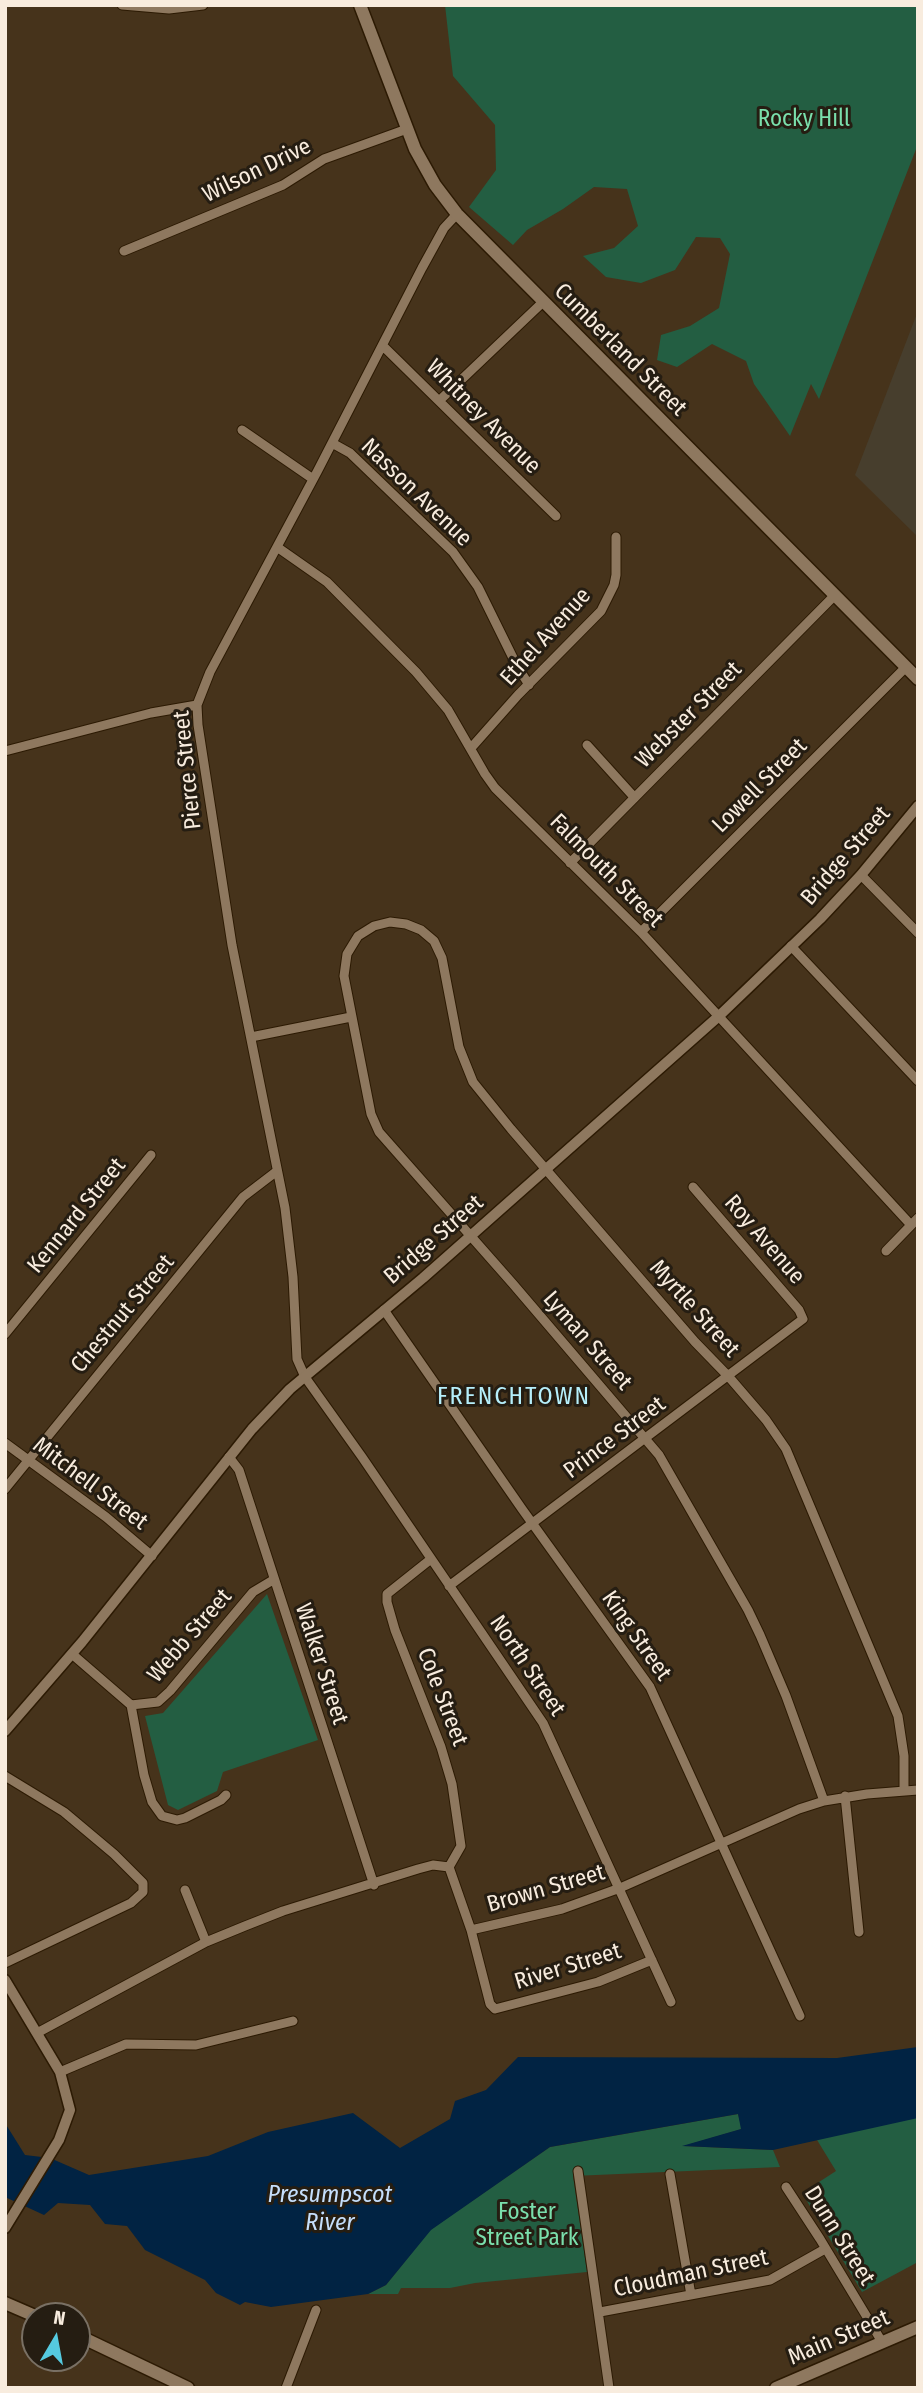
<!DOCTYPE html>
<html>
<head>
<meta charset="utf-8">
<style>
	body { margin:0 }
	#map { position:relative; width:923px; height:2393px; overflow:hidden; background:#46331b; font-family:"Fira Sans Condensed",sans-serif }
	canvas { display:block }
	.frame { position:absolute; inset:0; border:7px solid #f8ecde; pointer-events:none }
	.north { position:absolute; left:21px; top:2302px; width:70px; height:70px; box-sizing:border-box; background:#251d12; border:2px solid #797064; border-radius:50%; rotate:10deg; font-size:19px; font-weight:700; line-height:28px; text-align:center; color:#f8ecde }
	.north::after { content:''; display:block; margin:auto; width:24px; height:32px; background:#55cae0; clip-path:polygon(50% 0,100% 100%,50% 72%,0 100%) }
</style>
</head>
<body>
<div id="map">
<canvas width="923" height="2393"></canvas>
<div class="frame"></div>
<div class="north">N</div>
</div>
<script>
const ctx = document.querySelector('canvas').getContext('2d');
ctx.lineJoin = 'round';
function fillPath(path, color) { ctx.fillStyle = color; ctx.fill(path, 'evenodd'); }
const toPath = rows => new Path2D(rows.map(r => 'M' + r).join(''));
function strokePath(path, color, width, dash) { ctx.strokeStyle = color; ctx.lineWidth = width; ctx.lineCap = dash ? 'butt' : 'round'; ctx.setLineDash(dash || []); ctx.stroke(path); }
function label(font, color, halo, rows, align = 'center') {
  ctx.font = font + ' "Fira Sans Condensed",sans-serif'; ctx.lineWidth = 6; ctx.setLineDash([]); ctx.textBaseline = 'middle'; ctx.strokeStyle = halo; ctx.fillStyle = color; for (const [text, x, y, turn = 0] of rows) {
    ctx.save(); ctx.translate(x, y); ctx.rotate((+turn || 0) * Math.PI / 180); ctx.textAlign = isNaN(turn) ? turn : align; if (halo) ctx.strokeText(text, 0, 0); ctx.fillText(text, 0, 0); ctx.restore();
  }
}
fillPath(toPath([
	[918,311,918,537,855,475]
]), '#473e2d');
fillPath(toPath([
	[445,5,918,5,918,144,819,399,811,384,790,436,754,384,746,361,712,344,677,367,657,360,661,335,690,326,719,308,730,254,720,238,696,237,675,270,641,283,606,277,583,256,614,248,638,226,627,189,594,187,563,209,527,230,513,245,469,207,496,170,495,125,453,76],
	[267,1594,318,1740,223,1772,217,1791,178,1810,168,1805,145,1716,163,1713],
	[738,2114,742,2129,684,2146,773,2150,780,2167,573,2176,587,2272,475,2283,450,2288,401,2288,398,2294,368,2294,386,2285,430,2230,550,2147],
	[918,2115,918,2262,862,2292,802,2193,836,2171,814,2135]
]), '#235e42');
fillPath(toPath([
	[918,2047,918,2118,773,2150,682,2146,741,2129,738,2114,550,2147,431,2230,386,2285,368,2294,271,2307,245,2302,240,2305,216,2293,205,2280,145,2250,127,2226,105,2224,90,2205,58,2203,44,2215,5,2197,5,2123,25,2155,50,2158,89,2175,208,2156,268,2132,353,2113,400,2148,450,2119,455,2101,486,2090,518,2057,837,2058]
]), '#012343');
const minor = toPath([
	[122,5,169,9,203,5],
	[457,214,444,228,422,268,317,472,210,672,197,705,198,725,232,945,285,1208,293,1277,297,1359,305,1377,362,1457,543,1723,671,2002],
	[124,251,283,185,324,159,407,129],
	[383,346,556,516],
	[440,400,543,302],
	[242,430,313,479],
	[332,443,350,453,453,552,478,587,516,664,529,685],
	[277,547,327,582,416,672,448,710,485,774,495,788,641,932,911,1225],
	[587,745,634,797],
	[471,748,518,695,601,611,614,585,616,575,616,537],
	[5,751,151,713,197,705],
	[570,863,835,595],
	[861,875,918,933],
	[641,932,906,667],
	[791,946,918,1081],
	[251,1037,351,1017],
	[886,1251,918,1218],
	[384,1310,522,1509,650,1687,800,2016],
	[5,1334,151,1155],
	[5,1443,106,1517,152,1556],
	[229,1457,239,1470,374,1885],
	[5,1489,243,1197,277,1171],
	[431,1559,387,1594,387,1602,395,1630,441,1747,452,1784,461,1846,449,1867],
	[449,1586,803,1319,799,1310,693,1187],
	[72,1654,131,1705,144,1775,152,1802,162,1816,177,1820,185,1818,221,1800,226,1795],
	[131,1705,158,1702,170,1691,253,1592,273,1580],
	[5,1776,64,1812,114,1854,143,1883,143,1892,131,1903,5,1963],
	[845,1796,859,1932],
	[824,1801,786,1696,760,1635,748,1610,659,1455,513,1284,379,1132,371,1114,344,976,347,954,358,936,374,926,390,922,406,924,421,930,434,941,442,958,459,1047,473,1082,511,1129,695,1342,729,1377,766,1420,786,1449,898,1716,904,1756,904,1791],
	[449,1867,471,1930,490,2004,495,2009,598,1982,652,1960],
	[185,1890,206,1942],
	[471,1930,562,1909,620,1888,799,1809,824,1801,867,1794,918,1790],
	[37,2033,206,1942,245,1926,283,1911,418,1869,433,1865,449,1867],
	[60,2072,126,2044,196,2045,293,2021],
	[578,2171,609,2388],
	[670,2174,691,2295],
	[786,2187,820,2239,882,2342],
	[600,2312,770,2280,825,2249],
	[286,2388,316,2310]
]);
const tertiary = toPath([
	[5,1731,82,1642,252,1429,290,1389,423,1278,719,1016,820,919,861,875,918,806],
	[5,1980,60,2072,70,2110,59,2140,5,2228]
]);
const secondary = toPath([
	[360,5,415,149,435,185,457,214,918,679],
	[5,2303,35,2316],
	[77,2335,188,2388],
	[776,2388,918,2327]
]);
strokePath(minor, '#2c1a03', 11);
strokePath(tertiary, '#2c1a03', 13);
strokePath(secondary, '#2c1a03', 15);
strokePath(minor, '#8e785f', 9);
strokePath(tertiary, '#8e785f', 10);
strokePath(secondary, '#8e785f', 12);
label('23px', '#7adfac', '#251d12', [
	["Rocky Hill",804,120],
	["Foster",527,2213],
	["Street Park",527,2239]
]);
label('23px', '#f8ecde', '#251d12', [
	["Wilson Drive",257,171,-26],
	["Cumberland Street",620,350,45],
	["Whitney Avenue",483,417,45],
	["Nasson Avenue",416,493,44],
	["Ethel Avenue",546,637,-48],
	["Webster Street",689,715,-45],
	["Pierce Street",188,770,-96],
	["Lowell Street",760,786,-45],
	["Bridge Street",846,856,-49],
	["Falmouth Street",606,871,45],
	["Kennard Street",77,1216,-51],
	["Bridge Street",434,1240,-41],
	["Roy Avenue",764,1240,49],
	["Myrtle Street",694,1309,48],
	["Chestnut Street",123,1314,-50],
	["Lyman Street",587,1341,49],
	["Prince Street",615,1438,-37],
	["Mitchell Street",90,1484,37],
	["Webb Street",190,1636,-49],
	["King Street",636,1636,55],
	["Walker Street",321,1664,72],
	["North Street",527,1666,56],
	["Cole Street",442,1697,69],
	["Brown Street",546,1889,-16],
	["River Street",568,1967,-17],
	["Dunn Street",839,2236,58],
	["Cloudman Street",691,2274,-12],
	["Main Street",839,2338,-23]
]);
ctx.letterSpacing = '2px';
label('24px', '#b6effb', '#251d12', [
	["FRENCHTOWN",514,1397]
]);
ctx.letterSpacing = '0px';
label('italic 24px', '#c5defb', '#251d12', [
	["Presumpscot",330,2195],
	["River",330,2223]
]);
</script>
</body>
</html>
